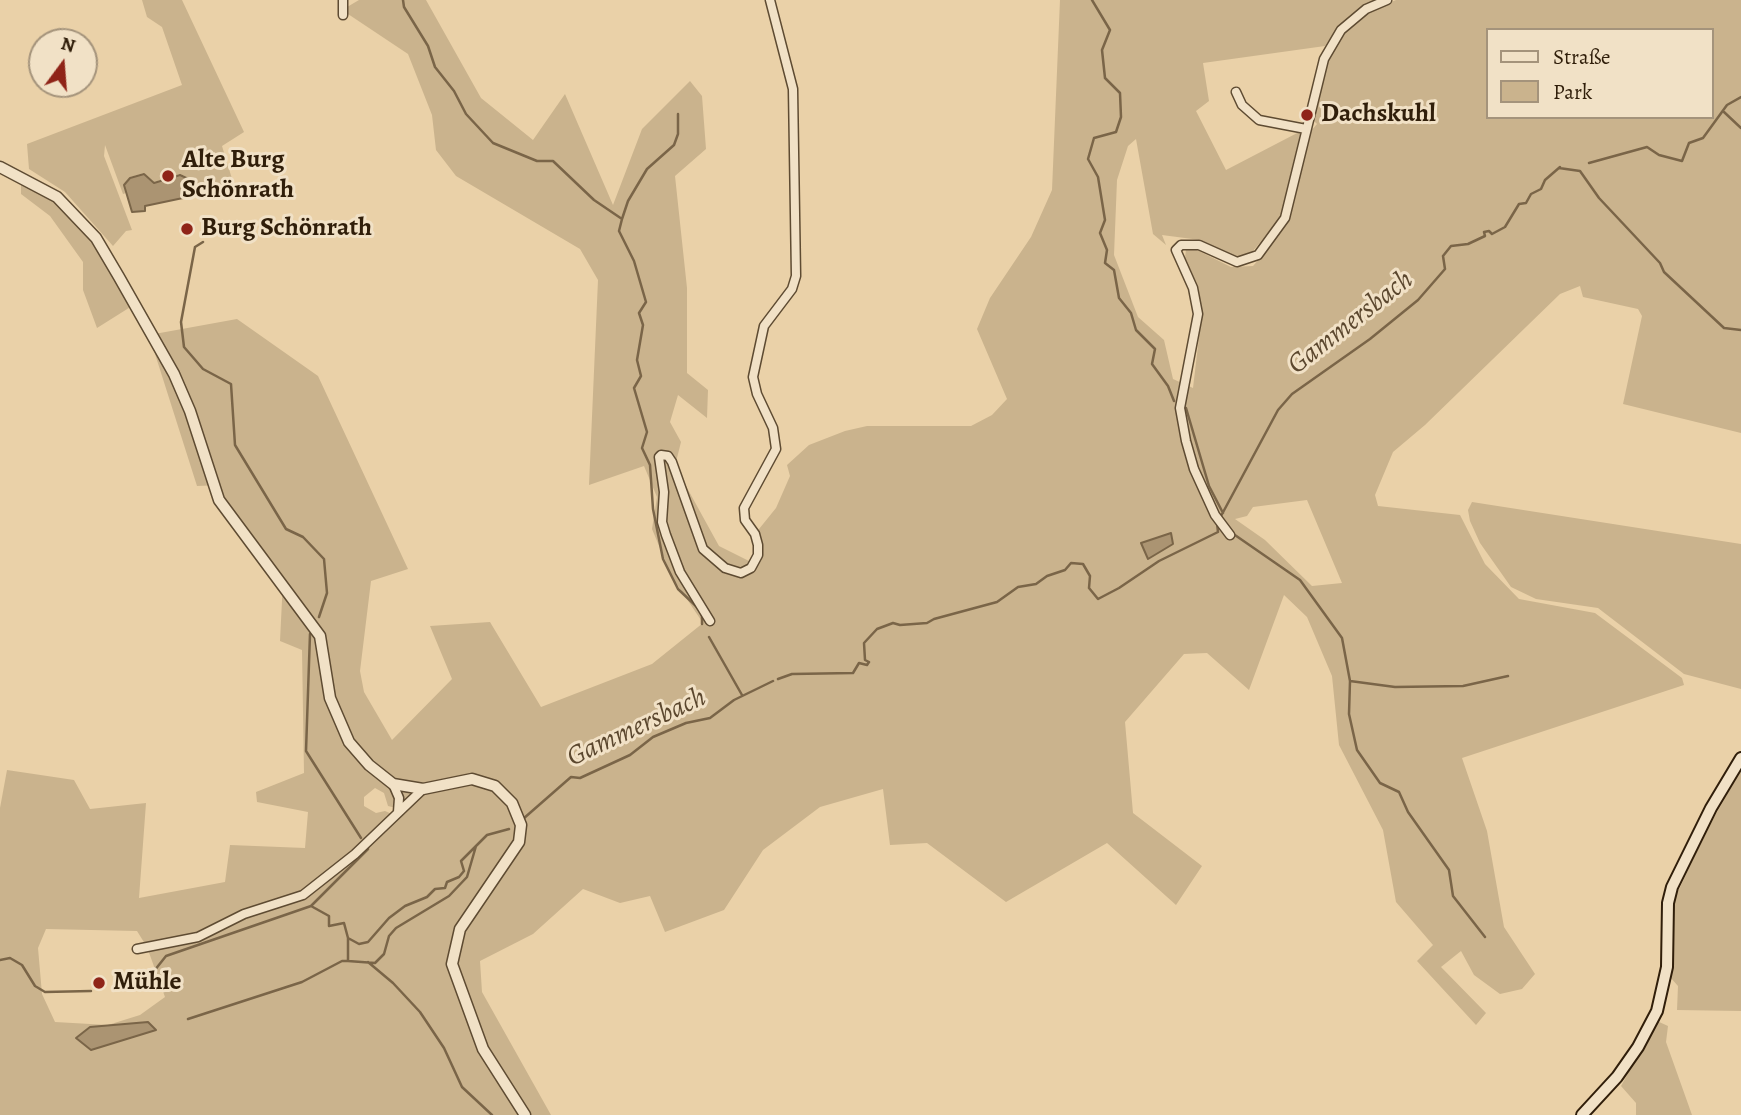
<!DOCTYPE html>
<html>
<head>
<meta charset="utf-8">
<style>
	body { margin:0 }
	#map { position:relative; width:1741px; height:1115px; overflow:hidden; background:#ead1a8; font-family:Alegreya,serif }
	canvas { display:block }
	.legend { position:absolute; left:1486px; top:28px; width:228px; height:91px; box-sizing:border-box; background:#f1e1c6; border:2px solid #a4937b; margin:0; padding:9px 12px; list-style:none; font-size:21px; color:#301e0a }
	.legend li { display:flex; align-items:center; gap:14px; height:35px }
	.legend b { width:35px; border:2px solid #a4937b }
	.north { position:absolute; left:28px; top:28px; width:70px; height:70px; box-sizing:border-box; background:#f1e1c6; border:2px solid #a4937b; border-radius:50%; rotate:16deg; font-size:19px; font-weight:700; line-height:28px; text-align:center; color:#301e0a }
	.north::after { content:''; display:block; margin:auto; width:24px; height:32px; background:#8f2418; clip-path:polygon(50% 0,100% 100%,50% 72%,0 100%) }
</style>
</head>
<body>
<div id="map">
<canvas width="1741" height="1115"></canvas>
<ul class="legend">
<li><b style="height:9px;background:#f1e1c6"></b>Straße</li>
<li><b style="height:19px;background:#cab38d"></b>Park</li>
</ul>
<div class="north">N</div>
</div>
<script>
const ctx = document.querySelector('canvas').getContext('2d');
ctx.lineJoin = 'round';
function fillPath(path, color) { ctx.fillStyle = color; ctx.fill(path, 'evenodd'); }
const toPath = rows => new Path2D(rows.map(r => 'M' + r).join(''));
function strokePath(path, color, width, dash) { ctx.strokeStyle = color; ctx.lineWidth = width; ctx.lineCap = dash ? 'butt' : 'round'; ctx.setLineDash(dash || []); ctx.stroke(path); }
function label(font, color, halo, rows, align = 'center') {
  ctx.font = font + ' Alegreya,serif'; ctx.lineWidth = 6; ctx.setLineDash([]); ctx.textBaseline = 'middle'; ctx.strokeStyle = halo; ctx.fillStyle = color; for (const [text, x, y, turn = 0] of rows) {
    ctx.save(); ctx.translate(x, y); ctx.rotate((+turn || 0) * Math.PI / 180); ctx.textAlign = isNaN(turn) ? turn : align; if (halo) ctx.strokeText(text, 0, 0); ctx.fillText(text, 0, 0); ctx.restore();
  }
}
fillPath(toPath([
	[142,0,182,0,244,132,222,146,233,182,200,194,192,179,180,174,154,182,144,173,130,177,124,185,126,193,123,194,105,145,104,156,132,230,126,231,113,246,65,192,29,169,27,144,182,85,162,27,147,17],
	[359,0,426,0,481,98,533,140,565,94,613,205,642,129,690,81,702,96,706,149,675,176,687,288,687,373,708,390,707,418,678,395,670,422,681,442,675,466,719,546,753,563,758,555,755,534,776,508,790,476,787,465,809,445,845,431,867,426,971,426,992,415,1007,399,977,329,990,298,1031,237,1052,190,1060,0,1376,0,1362,6,1338,27,1325,46,1203,63,1209,101,1196,111,1226,170,1301,131,1280,218,1249,256,1233,256,1200,240,1162,235,1166,245,1153,234,1136,139,1128,146,1117,180,1114,255,1138,317,1164,340,1173,379,1193,388,1202,312,1198,286,1185,258,1186,249,1197,250,1231,267,1253,266,1260,258,1288,222,1310,132,1317,124,1313,120,1327,60,1343,33,1368,12,1396,0,1741,0,1741,433,1623,404,1642,316,1638,309,1583,297,1580,286,1560,294,1425,425,1393,452,1375,495,1378,506,1460,515,1485,564,1519,599,1595,613,1682,678,1684,685,1462,758,1487,831,1504,927,1535,974,1522,989,1500,994,1474,975,1461,951,1441,967,1486,1013,1476,1025,1417,961,1433,945,1396,902,1383,830,1339,745,1332,676,1307,617,1284,595,1249,690,1207,653,1184,654,1125,722,1133,813,1202,866,1176,905,1107,843,1006,902,927,843,890,845,883,789,820,807,763,850,724,910,665,932,650,896,620,903,583,889,533,934,480,961,482,992,551,1115,0,1115,0,808,7,770,74,780,90,809,146,803,139,898,225,882,230,845,305,848,308,812,257,802,256,792,304,773,302,650,280,641,283,580,222,499,221,485,197,486,149,335,237,319,318,376,408,569,371,581,360,671,364,692,392,740,452,679,430,626,490,622,541,707,652,664,703,623,672,577,652,529,657,497,644,466,589,485,598,280,580,249,456,176,436,150,432,115,408,54,342,10],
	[1487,30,1711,30,1711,117,1487,117],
	[1307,500,1342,583,1312,586,1265,540,1235,519,1247,516,1253,507],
	[375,788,384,793,388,806,396,808,392,814,385,811,376,813,364,806,364,797],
	[46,929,137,931,147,947,165,997,140,1015,108,1025,55,1022,42,994,38,948],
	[21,181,62,204,91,236,132,306,97,328,83,290,83,262,50,216,21,194],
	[1472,502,1741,544,1741,689,1684,674,1598,608,1536,599,1511,587,1480,543,1470,521,1468,510],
	[1741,770,1741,1011,1677,1010,1678,986,1670,977,1674,900,1708,828],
	[1657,1021,1668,1026,1666,1042,1692,1115,1636,1115,1636,1103,1621,1086]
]), '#cab38d');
const water = toPath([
	[144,174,154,183,180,175,191,180,193,192,183,198,145,206,145,211,132,212,124,185,130,178,144,174],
	[1171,533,1173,544,1148,559,1141,543,1171,533],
	[148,1022,156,1030,91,1050,76,1038,90,1027,148,1022]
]);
fillPath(water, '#ab9472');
strokePath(water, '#7a6548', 2);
strokePath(toPath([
	[403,0,404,7,428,46,435,67,454,91,466,114,493,143,537,161,553,161,594,200,622,219,619,231,634,261,646,302,639,313,643,325,637,360,641,376,634,388,647,432,642,448,650,465,653,509,663,559,678,589,698,608],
	[1092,0,1110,30,1102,50,1105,78,1120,93,1121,117,1116,132,1094,138,1088,159,1098,177,1105,220,1100,233,1107,250,1105,263,1114,270,1119,298,1131,313,1136,330,1155,349,1152,364,1168,386,1174,401],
	[1724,112,1741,128],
	[1589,163,1647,147,1659,155,1682,161,1689,143,1703,138,1727,105,1741,97],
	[1559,168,1580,171,1599,198,1660,263,1664,272,1724,328,1741,330],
	[622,219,628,201,647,169,674,145,678,134,678,114],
	[203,242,195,247,181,322,184,347,203,369,231,384,235,445,286,529,303,537,324,559,327,593,319,617],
	[1186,408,1209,486,1223,513],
	[1221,516,1278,410,1292,394,1370,339,1418,300,1445,269,1443,256,1451,246,1468,244,1485,236,1484,232,1489,231,1492,234,1505,227,1519,204,1526,203,1531,194,1541,189,1545,180,1560,167],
	[1232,533,1300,580,1342,638,1350,681,1349,714,1357,750,1380,783,1399,792,1408,812,1449,870,1453,896,1485,937],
	[702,613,702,624],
	[310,634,306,751,361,838],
	[709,637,742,695],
	[778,679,792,674,853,673,859,663,867,665,869,662,865,660,864,643,877,629,893,623,900,625,927,623,934,619,997,602,1018,587,1036,584,1047,576,1065,570,1071,563,1083,564,1090,576,1089,588,1098,599,1119,588,1159,561,1218,532,1217,523],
	[1350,681,1395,687,1463,686,1508,676],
	[523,819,571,777,580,778,630,755,653,737,686,723,710,718,734,700,773,681],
	[311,906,368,849],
	[348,938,348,961,375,963,384,954,389,936,396,928,449,896,467,877,476,846],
	[0,960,10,958,22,965,35,986,45,992,91,991],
	[368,962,393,983,420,1012,444,1048,462,1087,492,1115],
	[143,985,166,956,311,906,329,916,329,926,344,923,348,938,359,944,368,942,389,918,405,906,427,897,435,889,445,888,447,882,459,877,464,871,461,861,487,835,509,829],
	[188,1019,302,982,342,961,348,961]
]), '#7a6548', 2.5);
const minor = toPath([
	[343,0,343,15],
	[1236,92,1242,105,1259,120,1306,129],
	[1230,535,1215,515,1194,469,1186,441,1180,408,1198,314,1193,288,1176,250,1181,245,1199,245,1237,262,1258,255,1285,218,1324,59,1341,30,1366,9,1387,0],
	[710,621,680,572,666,535,662,522,664,492,659,457,661,455,668,456,672,462,703,549,725,568,741,573,751,568,758,555,758,545,755,534,745,520,744,508,776,449,773,428,757,394,753,377,764,326,792,289,796,276,793,89,770,0],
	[393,784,399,798,398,812],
	[137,949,198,937,244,914,303,895,355,854,423,789]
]);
const tertiary = toPath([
	[0,167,57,197,96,238,119,277,174,374,190,411,219,500,320,636,330,698,349,742,369,765,393,784,423,789,472,779,495,786,512,803,521,825,519,842,460,929,452,964,483,1049,525,1115]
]);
const secondary = toPath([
	[1582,1115,1617,1077,1638,1047,1657,1011,1667,967,1668,903,1672,887,1711,808,1741,758]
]);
strokePath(minor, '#5e4b32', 11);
strokePath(tertiary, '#5e4b32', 13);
strokePath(secondary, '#301e0a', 14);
strokePath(minor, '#f1e1c6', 8);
strokePath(tertiary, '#f1e1c6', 10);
strokePath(secondary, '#f1e1c6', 10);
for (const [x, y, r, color] of [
	[1307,115,7,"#8f2418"],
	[168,176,7,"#8f2418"],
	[187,229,7,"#8f2418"],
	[99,983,7,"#8f2418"]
]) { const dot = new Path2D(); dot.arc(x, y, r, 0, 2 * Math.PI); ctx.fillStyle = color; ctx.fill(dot); strokePath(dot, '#f1e1c6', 2.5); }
label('bold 26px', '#301e0a', '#f1e1c6', [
	["Dachskuhl",1321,115],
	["Alte Burg",182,161],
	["Schönrath",182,191],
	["Burg Schönrath",201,229],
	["Mühle",113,983]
], 'left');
label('italic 28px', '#5b472e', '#f1e1c6', [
	["Gammersbach",1351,323,-38],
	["Gammersbach",637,728,-25]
]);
</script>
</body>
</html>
